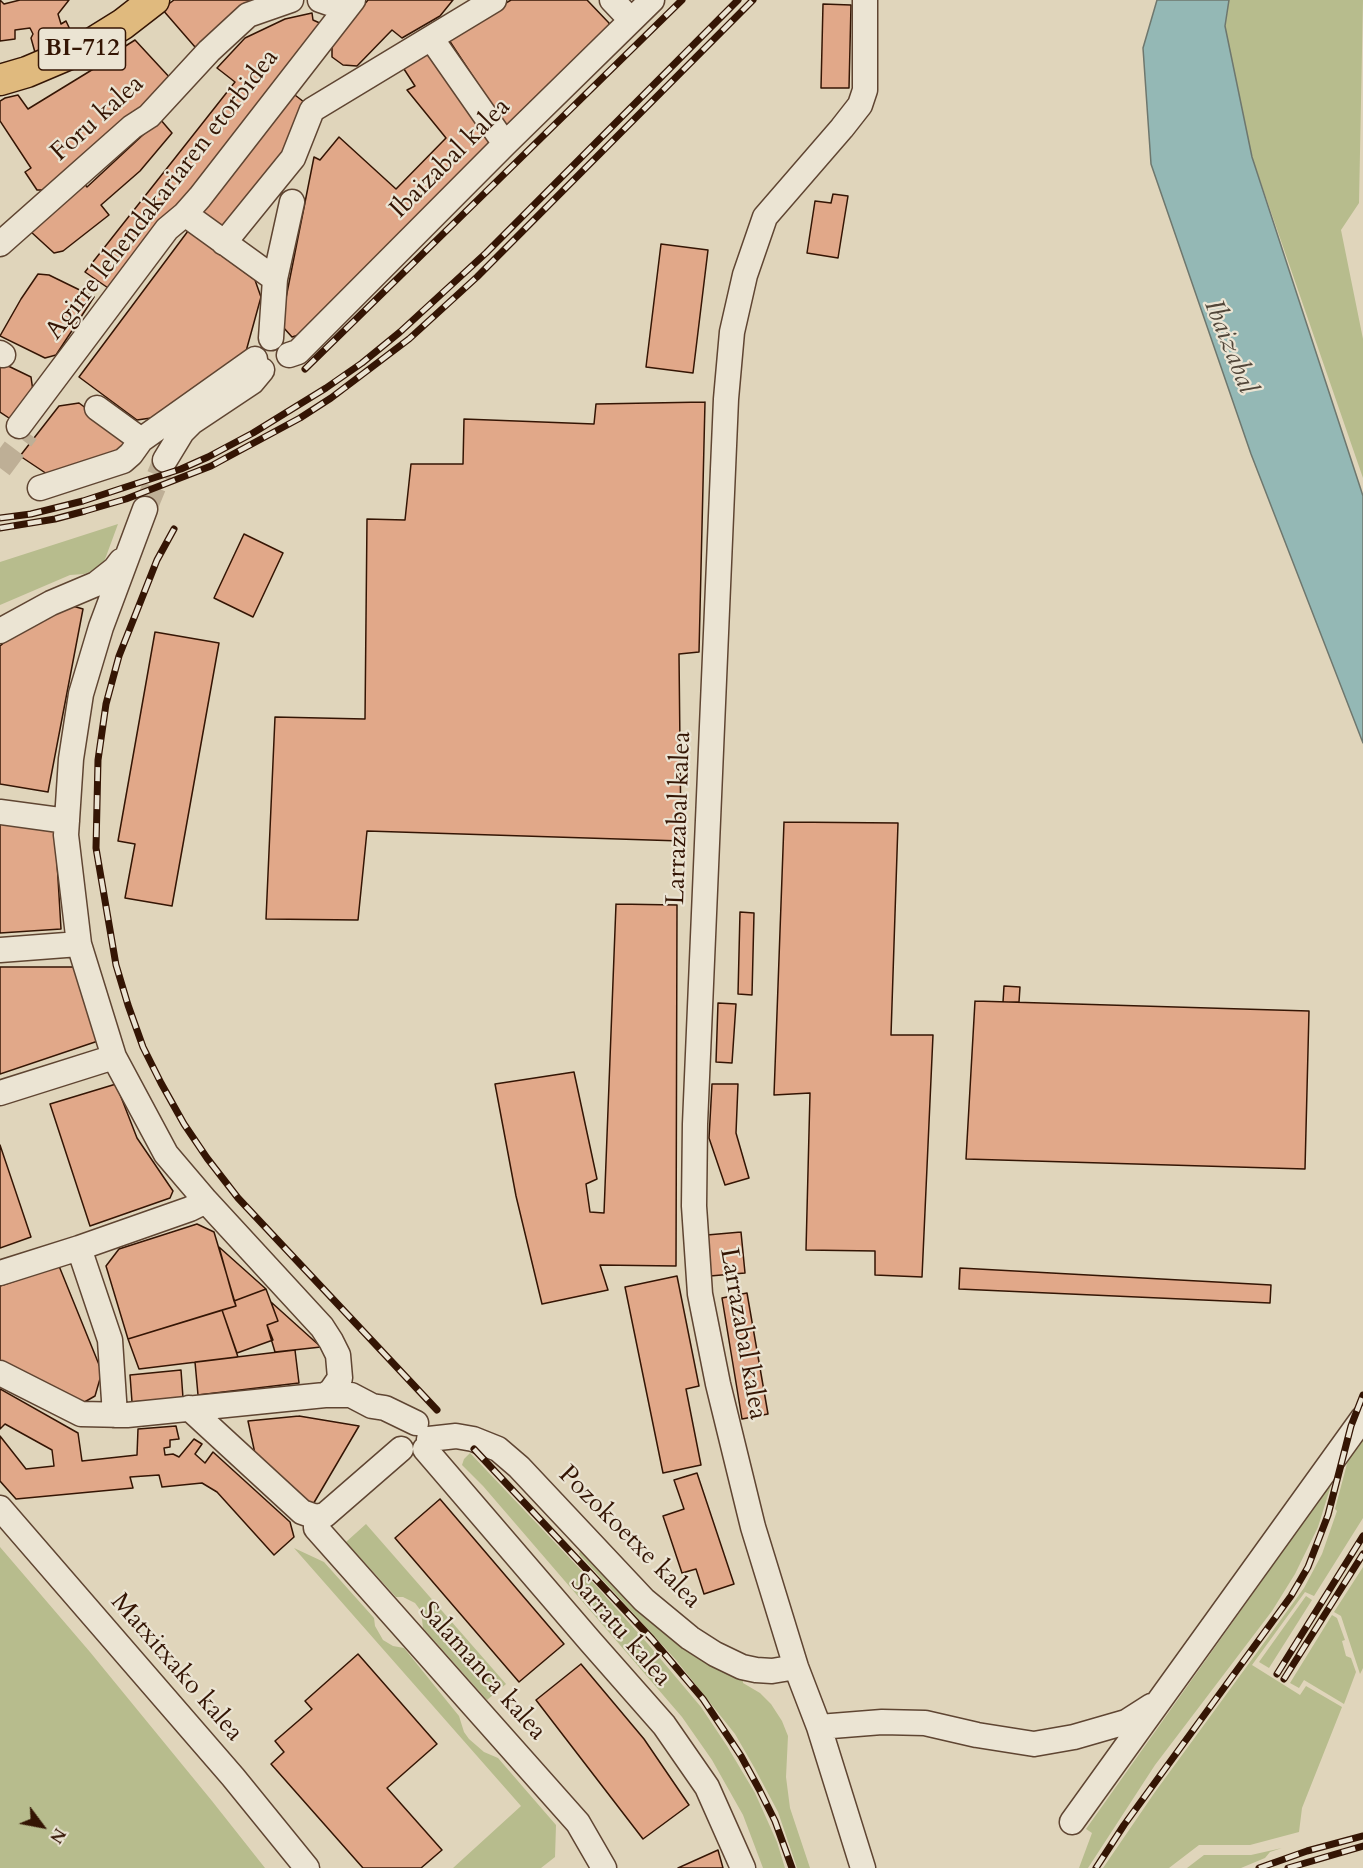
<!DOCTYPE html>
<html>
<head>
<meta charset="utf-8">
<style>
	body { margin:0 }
	#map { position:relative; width:1363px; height:1868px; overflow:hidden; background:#e0d5bb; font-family:Cardo,serif }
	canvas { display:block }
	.north { position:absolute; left:12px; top:1796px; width:60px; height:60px; -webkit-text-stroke:4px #ebe4d3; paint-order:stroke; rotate:122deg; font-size:16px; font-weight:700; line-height:24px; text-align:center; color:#341504 }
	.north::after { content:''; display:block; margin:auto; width:21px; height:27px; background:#341504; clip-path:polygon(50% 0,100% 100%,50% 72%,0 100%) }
</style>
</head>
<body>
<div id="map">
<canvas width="1363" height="1868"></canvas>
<div class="north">N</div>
</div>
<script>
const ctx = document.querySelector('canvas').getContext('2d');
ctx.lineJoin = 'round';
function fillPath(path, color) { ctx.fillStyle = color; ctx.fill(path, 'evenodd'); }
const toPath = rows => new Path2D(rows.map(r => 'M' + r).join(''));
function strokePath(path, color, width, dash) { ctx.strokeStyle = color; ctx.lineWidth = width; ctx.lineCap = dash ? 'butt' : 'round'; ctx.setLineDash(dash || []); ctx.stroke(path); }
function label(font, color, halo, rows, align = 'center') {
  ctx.font = font + ' Cardo,serif'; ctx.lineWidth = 4.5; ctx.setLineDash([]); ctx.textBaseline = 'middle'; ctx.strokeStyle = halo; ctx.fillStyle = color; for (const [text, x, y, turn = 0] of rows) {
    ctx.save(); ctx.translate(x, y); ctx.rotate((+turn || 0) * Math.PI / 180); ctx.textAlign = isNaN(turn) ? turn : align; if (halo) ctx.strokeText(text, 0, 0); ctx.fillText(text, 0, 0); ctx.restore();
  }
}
fillPath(toPath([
	[1229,0,1363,0,1359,203,1341,230,1363,339,1363,478,1252,157,1225,26],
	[118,524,104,562,100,568,84,574,70,575,0,605,0,562],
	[1363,1440,1363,1518,1314,1596,1305,1592,1252,1665,1300,1695,1306,1686,1342,1707,1302,1808,1299,1832,1250,1845,1199,1845,1169,1868,1103,1868,1155,1792,1304,1588,1322,1554,1337,1511,1335,1509,1348,1460],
	[470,1453,597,1587,648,1644,701,1707,727,1746,755,1793,777,1842,785,1868,763,1868,743,1815,712,1760,682,1717,483,1486,462,1465,464,1459],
	[1332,1482,1318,1527,1295,1574,1272,1611,1155,1765,1088,1868,1079,1868,1092,1833,1086,1829],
	[366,1524,506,1684,487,1700,423,1628,421,1611,415,1603,403,1597,396,1597,346,1542],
	[0,1547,90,1652,212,1801,265,1868,0,1868],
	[294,1548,324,1562,374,1618,375,1626,383,1640,393,1646,404,1648,459,1716,464,1732,469,1739,484,1752,498,1758,556,1825,555,1857,541,1868,453,1868,521,1806],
	[581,1549,665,1633,692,1654,711,1666,743,1677,743,1683,760,1693,771,1704,782,1721,788,1736,786,1777,790,1808,810,1868,797,1868,778,1812,754,1767,735,1734,676,1660,579,1554],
	[1363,1567,1363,1668,1360,1674,1341,1616,1334,1612],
	[1306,1596,1312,1600,1269,1668,1259,1662],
	[1332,1615,1337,1618,1345,1640,1342,1641,1346,1656,1351,1658,1356,1672,1344,1704,1304,1680,1299,1688,1290,1683],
	[1282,1848,1270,1852,1265,1858,1241,1868,1187,1868,1204,1855,1251,1855]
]), '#b7bc8d');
const water = toPath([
	[1157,0,1229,0,1225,26,1252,157,1363,496,1363,743,1251,454,1151,164,1143,48,1157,0]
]);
fillPath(water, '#94b8b5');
strokePath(water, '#6e776e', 1.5);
const building = toPath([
	[0,0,4,4,20,0,69,0,58,14,61,24,66,21,73,36,36,56,31,38,33,34,30,28,15,30,15,39,0,41,0,0],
	[174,0,262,0,256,3,195,47,162,9,174,0],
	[368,0,453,0,440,16,402,38,392,30,357,66,343,65,332,57,332,44,368,0],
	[511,0,587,0,609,23,609,35,508,130,447,37,511,0],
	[823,4,851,5,849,88,821,88,823,4],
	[312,13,313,20,322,24,111,290,85,272,235,82,217,68,245,38,285,19,312,13],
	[135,40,172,80,50,190,37,190,25,172,31,168,0,121,0,101,5,98,18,95,28,109,95,68,94,66,135,40],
	[430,51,491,142,305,333,292,337,283,327,282,318,314,157,320,160,339,137,396,189,446,138,407,90,415,86,402,66,430,51],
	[291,92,304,102,287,155,225,234,199,215,291,92],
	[160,119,172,133,140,171,101,205,109,215,63,251,54,253,30,231,83,182,87,187,160,119],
	[833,194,848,196,838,258,807,253,815,201,831,203,833,194],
	[188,231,255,280,261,297,245,355,151,418,137,420,79,377,188,231],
	[661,244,708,250,693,373,646,367,661,244],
	[38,274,49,275,94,297,56,355,45,358,0,336,21,299,38,274],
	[2,363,31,377,33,391,12,420,0,412,0,366,2,363],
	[705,402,699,652,679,654,681,841,367,831,358,920,266,919,275,717,365,719,367,519,405,520,411,464,463,464,464,419,594,424,596,404,705,402],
	[79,403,129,440,130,449,56,480,20,456,59,406,79,403],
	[244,534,283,553,253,617,214,598,244,534],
	[66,604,83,609,48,792,0,784,0,646,28,623,66,604],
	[155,632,219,643,172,906,125,898,135,844,118,841,155,632],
	[0,822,55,828,61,929,0,933,0,822],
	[784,822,898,823,891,1035,933,1035,922,1277,875,1275,875,1251,806,1250,810,1093,774,1095,784,822],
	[616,904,677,905,676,1266,600,1265,608,1290,542,1304,516,1196,495,1084,574,1072,597,1179,586,1184,590,1212,604,1213,616,904],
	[740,912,754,913,752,995,738,994,740,912],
	[0,967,78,967,98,1041,0,1074,0,967],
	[1004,986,1020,987,1019,1002,1003,1002,1004,986],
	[975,1001,1309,1011,1305,1169,966,1159,975,1001],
	[718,1003,736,1004,732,1063,716,1062,718,1003],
	[116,1084,137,1138,173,1191,170,1198,90,1226,50,1104,116,1084],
	[712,1084,738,1084,736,1133,749,1178,725,1185,709,1138,712,1084],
	[0,1145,31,1237,0,1248,0,1145],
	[197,1224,214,1232,236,1306,128,1339,106,1266,119,1249,197,1224],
	[741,1232,745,1273,710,1276,707,1235,741,1232],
	[219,1247,266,1289,234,1301,219,1247],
	[59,1266,102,1372,95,1396,81,1404,0,1362,0,1286,59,1266],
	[960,1268,1271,1285,1270,1303,959,1289,960,1268],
	[677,1276,699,1386,686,1389,701,1465,663,1473,625,1287,677,1276],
	[266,1289,278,1321,267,1325,273,1340,237,1353,222,1310,236,1306,234,1301,266,1289],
	[747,1293,768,1414,742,1419,722,1298,747,1293],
	[271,1302,321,1347,275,1352,267,1325,278,1321,271,1302],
	[222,1310,238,1357,139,1369,128,1339,222,1310],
	[295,1350,299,1383,198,1395,195,1362,295,1350],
	[181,1370,183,1398,132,1402,130,1375,181,1370],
	[0,1389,78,1433,82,1461,137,1455,138,1429,176,1426,179,1439,170,1440,170,1447,164,1448,165,1455,173,1454,179,1457,194,1439,202,1444,195,1454,205,1463,213,1452,290,1522,294,1537,274,1555,217,1492,202,1483,162,1487,159,1475,130,1477,133,1488,16,1499,0,1481,0,1436,26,1469,54,1466,52,1450,5,1424,0,1429,0,1389],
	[299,1416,359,1426,312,1506,257,1463,248,1421,299,1416],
	[697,1473,734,1584,704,1594,696,1569,682,1573,663,1516,684,1509,674,1480,697,1473],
	[440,1499,564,1644,519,1682,395,1538,440,1499],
	[358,1654,437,1744,387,1788,442,1850,421,1868,363,1868,271,1764,284,1752,275,1741,312,1709,305,1701,358,1654],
	[581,1664,644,1739,689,1805,643,1839,536,1700,581,1664],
	[718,1850,723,1868,678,1868,718,1850]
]);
fillPath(building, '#e1a889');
strokePath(building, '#341504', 1.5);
strokePath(toPath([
	[0,468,27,432],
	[145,509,165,460]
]), '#beaf96', 24, [24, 12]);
const minor = toPath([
	[320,0,346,9],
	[612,0,631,20],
	[431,38,505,144],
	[185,214,275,279],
	[224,243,293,158,312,110,494,0],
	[0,244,132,127,149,116,209,51,248,15,291,0],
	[271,338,275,279,292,202],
	[0,353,3,355],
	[289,355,298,352,505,144,652,0],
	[97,408,141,440,255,359],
	[19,426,167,229,185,214,200,197,353,0],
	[165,460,182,432,192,422,252,382,262,370],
	[40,488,123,461,131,454,141,440],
	[145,509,101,627,81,694,71,759,66,835,79,944,114,1057,166,1154,206,1201,322,1327,331,1341,338,1355,340,1378,331,1391,325,1395],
	[0,631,51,603,96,584,115,569,121,561],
	[0,812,67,821],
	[0,950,79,944],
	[0,1093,114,1057],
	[79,1248,110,1340,115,1415],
	[0,1273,79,1248,190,1209,206,1201],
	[0,1373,81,1414,127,1415,325,1395,351,1395,372,1406,385,1408,416,1423],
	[189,1408,302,1512,316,1517,325,1515,401,1449],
	[429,1439,456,1436,473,1439,498,1449,519,1467,644,1600,690,1638,715,1654,742,1667,756,1670,772,1671,796,1667],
	[425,1449,590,1641,664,1725,707,1787,743,1868],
	[0,1508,233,1777,307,1868],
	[316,1517,316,1528,578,1823,604,1868],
	[819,1727,882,1722,925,1723,977,1735,1034,1744,1074,1737,1126,1722,1151,1706],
	[1072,1822,1363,1418],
	[863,1868,819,1727,796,1667,753,1527,718,1384,700,1294,694,1206,695,1124,726,399,732,332,745,275,765,217,842,128,860,105,865,90,865,0]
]);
const major = toPath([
	[0,80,27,72,86,47,123,24,154,0]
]);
strokePath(minor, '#5f4532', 27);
strokePath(major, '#341504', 33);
strokePath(minor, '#ebe4d3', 24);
strokePath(major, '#e0ba7e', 30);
const rail = toPath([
	[305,369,682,0],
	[0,518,31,514,83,501,181,469,208,457,253,433,326,388,362,363,400,332,486,253,738,0],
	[0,528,55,519,85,511,126,499,211,466,300,418,331,398,409,339,477,277,753,0],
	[174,529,157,560,119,656,106,704,98,760,96,848,116,965,128,1005,143,1047,161,1083,184,1124,207,1158,238,1198,437,1410],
	[474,1449,652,1639,703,1699,741,1756,759,1789,775,1821,792,1868],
	[1277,1674,1363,1536],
	[1284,1679,1363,1554],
	[1096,1868,1124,1825,1291,1596,1308,1567,1328,1515,1351,1426,1363,1395],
	[1259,1868,1307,1851,1363,1836],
	[1288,1868,1363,1846]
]);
strokePath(rail, '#341504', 7);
strokePath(rail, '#ebe4d3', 4.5, [14]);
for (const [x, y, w] of [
	[82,49,87]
]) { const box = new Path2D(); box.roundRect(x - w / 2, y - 21, w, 42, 4.5); ctx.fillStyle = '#ebe4d3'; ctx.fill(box); strokePath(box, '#341504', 1.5); }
label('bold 24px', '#341504', null, [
	["BI-712",82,49]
]);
label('26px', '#341504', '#ebe4d3', [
	["Foru kalea",98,119,-42],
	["Ibaizabal kalea",451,159,-45],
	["Agirre lehendakariaren etorbidea",163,195,-52],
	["Larrazabal kalea",680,818,-88],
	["Larrazabal kalea",742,1334,80],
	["Pozokoetxe kalea",629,1538,45],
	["Sarratu kalea",620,1631,49],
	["Matxitxako kalea",176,1668,49],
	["Salamanca kalea",482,1672,48]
]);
label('italic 27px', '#514639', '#ebe4d3', [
	["Ibaizabal",1229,347,68]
]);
</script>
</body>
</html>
